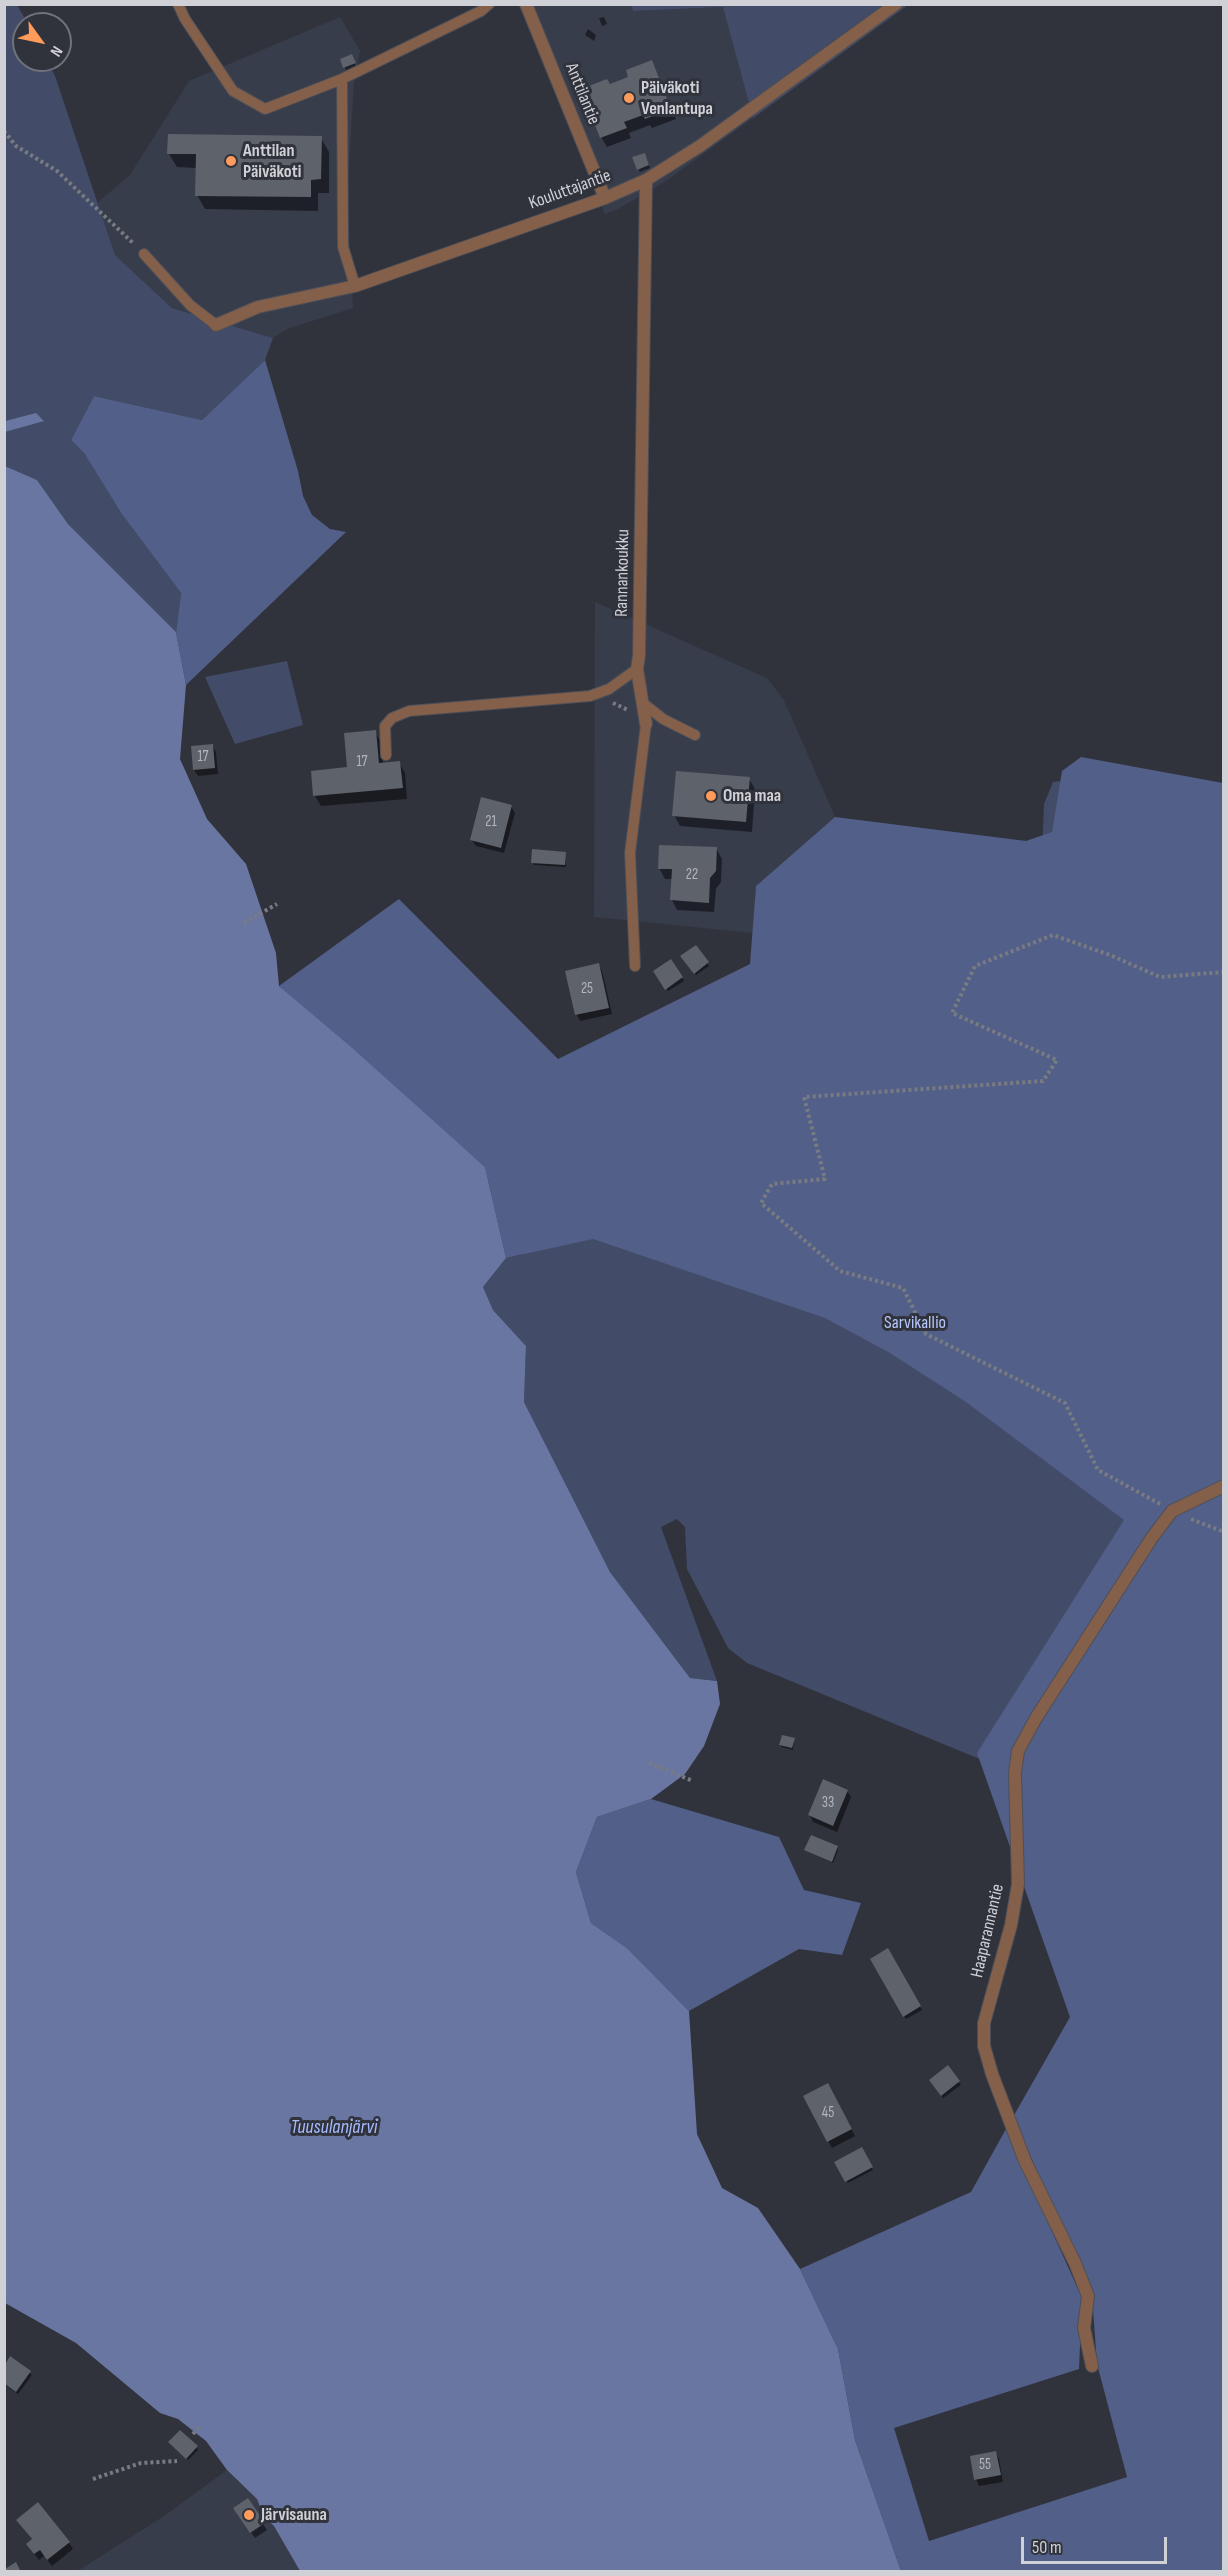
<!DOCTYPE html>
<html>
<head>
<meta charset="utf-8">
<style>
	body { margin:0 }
	#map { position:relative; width:1228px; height:2576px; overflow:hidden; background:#31333c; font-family:"Sofia Sans Condensed",sans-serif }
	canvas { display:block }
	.frame { position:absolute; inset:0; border:6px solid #cfd1d6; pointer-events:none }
	.north { position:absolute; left:12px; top:12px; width:60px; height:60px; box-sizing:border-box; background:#31333c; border:2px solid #70727a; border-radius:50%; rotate:123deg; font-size:16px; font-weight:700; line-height:24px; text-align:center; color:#cfd1d6 }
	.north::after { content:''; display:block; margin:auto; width:21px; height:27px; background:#ff9b5b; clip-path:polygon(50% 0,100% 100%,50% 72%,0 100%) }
	.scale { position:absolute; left:1021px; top:2537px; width:146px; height:27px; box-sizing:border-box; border:3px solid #cfd1d6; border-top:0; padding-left:8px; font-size:18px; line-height:21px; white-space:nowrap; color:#cfd1d6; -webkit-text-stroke:4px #31333c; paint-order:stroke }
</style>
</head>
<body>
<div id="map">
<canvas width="1228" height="2576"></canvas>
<div class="frame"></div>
<div class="north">N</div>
<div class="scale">50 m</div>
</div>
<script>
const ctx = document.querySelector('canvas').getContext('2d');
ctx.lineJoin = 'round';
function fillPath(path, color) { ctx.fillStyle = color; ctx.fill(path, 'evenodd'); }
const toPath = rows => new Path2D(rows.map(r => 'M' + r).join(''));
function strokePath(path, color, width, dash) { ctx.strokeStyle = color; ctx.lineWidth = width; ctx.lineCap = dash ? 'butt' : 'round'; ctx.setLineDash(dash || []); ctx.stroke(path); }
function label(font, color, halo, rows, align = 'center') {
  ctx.font = font + ' "Sofia Sans Condensed",sans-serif'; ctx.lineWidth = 6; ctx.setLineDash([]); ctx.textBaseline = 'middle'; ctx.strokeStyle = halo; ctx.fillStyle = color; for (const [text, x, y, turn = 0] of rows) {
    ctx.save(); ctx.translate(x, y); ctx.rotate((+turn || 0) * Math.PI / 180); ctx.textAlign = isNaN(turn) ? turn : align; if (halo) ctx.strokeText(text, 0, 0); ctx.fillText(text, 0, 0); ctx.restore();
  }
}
fillPath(toPath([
	[519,5,631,5,633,11,724,7,753,118,666,181,618,209,605,214],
	[340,17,360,51,354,83,347,196,353,308,287,329,273,338,172,308,115,255,97,203,130,175,189,81],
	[595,602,767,678,784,700,835,817,756,886,753,933,594,917],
	[227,2470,257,2499,264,2517,274,2526,300,2571,76,2572,164,2516]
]), '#383d4b');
fillPath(toPath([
	[4,5,17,5,28,24,24,24,24,60,47,60,55,76,115,255,172,308,273,338,265,360,202,420,94,396,71,440,84,453,121,513,181,593,176,632,68,524,37,480,5,466,5,432,44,420,35,414,5,421],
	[631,5,908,5,753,118,723,7,633,11],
	[287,661,303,725,235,744,205,677],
	[1088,777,1223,1571,999,1767,747,1663,728,1648,687,1569,685,1527,677,1519,661,1527,717,1681,690,1678,610,1572,524,1402,526,1346,493,1310,483,1287,506,1258,521,1255,1042,851,1044,804,1053,782]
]), '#424b67');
fillPath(toPath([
	[265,360,298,471,303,496,312,515,330,529,346,532,186,685,176,632,181,593,121,513,84,453,71,440,94,396,202,420],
	[1081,757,1223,783,1223,2571,901,2571,855,2440,838,2349,800,2269,971,2192,1006,2129,1082,2298,1079,2369,894,2428,929,2541,1127,2477,1097,2364,1092,2295,1013,2117,1070,2017,977,1753,1124,1520,966,1402,890,1353,825,1318,593,1239,506,1258,485,1167,279,986,399,899,558,1059,750,964,756,886,835,817,1026,841,1052,832,1062,771],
	[651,1799,779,1837,804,1890,861,1903,842,1955,799,1949,689,2011,627,1948,591,1923,576,1872,597,1817]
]), '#525f88');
fillPath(toPath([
	[36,413,44,421,5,432,5,421],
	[5,466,37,480,68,524,176,632,186,685,180,759,207,819,246,864,276,953,279,986,351,1047,485,1167,506,1258,483,1287,493,1310,526,1346,524,1402,610,1572,690,1678,717,1681,720,1704,704,1746,685,1774,651,1799,597,1817,576,1872,591,1923,627,1948,689,2011,697,2134,722,2188,758,2208,800,2269,838,2349,855,2440,901,2571,300,2571,274,2526,264,2517,257,2499,227,2470,206,2441,178,2419,160,2413,76,2343,5,2303]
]), '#6876a1');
fillPath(toPath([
	[604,17,607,24,602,26,599,18],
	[588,29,596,35,594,41,585,35],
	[351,56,356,66,346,70,342,60],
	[651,62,676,119,652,128,650,125,629,133,631,138,607,147,601,137,610,86,630,78],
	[321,138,329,152,329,193,318,193,318,211,205,209,197,195,197,168,177,167,169,154],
	[646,157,650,168,640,172,638,169],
	[375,732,381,742,383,764,399,763,405,773,407,799,321,806,315,796,348,769],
	[212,746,216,752,218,774,198,776,194,770],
	[749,779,755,789,752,832,680,826,674,815],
	[511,806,515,813,504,853,476,846,472,840],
	[716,848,722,859,721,882,716,889,714,912,677,910,672,900,673,879,665,879,659,868],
	[565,853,566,867,534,865,533,862],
	[695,947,709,966,696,975,682,956],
	[671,961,684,981,668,991,655,972],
	[599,965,602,971,612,1014,580,1021,577,1015,567,972],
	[794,1739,793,1750,782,1747,780,1745],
	[847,1791,851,1797,837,1832,813,1822,810,1815],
	[837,1847,838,1850,833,1863,806,1850],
	[887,1950,922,2010,906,2019,872,1959],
	[948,2067,961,2085,943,2098,931,2080],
	[828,2085,855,2136,832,2148,828,2141],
	[861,2149,873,2170,848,2183,836,2162],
	[11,2358,32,2375,18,2394,4,2384,4,2367],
	[172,2445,197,2447,198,2450,188,2460],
	[996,2453,999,2459,1003,2482,979,2486,976,2479],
	[239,2515,263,2524,267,2530,255,2538],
	[22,2526,69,2543,73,2549,52,2566,44,2556,39,2560,32,2551,33,2541]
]), '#0007');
fillPath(toPath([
	[352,54,356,63,343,68,340,59],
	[652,60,671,109,645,119,643,115,624,122,627,128,600,138,581,89,607,79,610,84,628,77,626,70],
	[168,134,322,136,321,179,311,180,311,197,195,196,196,154,167,154],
	[645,153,649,165,637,170,632,157],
	[376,730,379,763,400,761,403,788,313,796,311,771,347,767,344,733],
	[213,744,215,768,193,770,191,746],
	[676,771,750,777,746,822,672,816],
	[481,797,512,805,501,848,470,840],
	[659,845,717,847,716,871,710,878,709,903,670,900,672,869,658,869],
	[532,849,566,852,565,865,531,863],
	[696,945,709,962,694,974,680,956],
	[671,959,683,977,665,990,653,971],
	[599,963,609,1008,575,1015,565,971],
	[782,1735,795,1738,792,1748,779,1745],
	[823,1779,848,1790,833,1826,808,1815],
	[811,1835,838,1846,832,1862,804,1850],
	[888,1948,921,2006,903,2017,870,1959],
	[948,2065,960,2081,941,2096,929,2080],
	[828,2083,852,2129,827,2142,803,2096],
	[862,2147,873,2167,845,2182,834,2162],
	[10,2356,31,2371,16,2392,5,2384,5,2365],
	[180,2430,198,2446,186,2459,168,2442],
	[996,2451,1001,2475,974,2480,970,2456],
	[248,2498,265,2523,250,2533,233,2508],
	[38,2502,70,2542,47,2560,40,2550,34,2554,26,2544,32,2539,16,2520],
	[16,2562,21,2572,5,2572,5,2569]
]), '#5e626b');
const service = toPath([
	[178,4,185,19,233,91,265,109,342,79,481,11,489,4],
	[342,79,343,247,355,286],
	[144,254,190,305,216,325],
	[644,704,663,719,695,735],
	[386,755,385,726,392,718,409,711,590,696,609,689,637,669],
	[635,966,630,853,646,724]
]);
const minor = toPath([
	[526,4,605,198],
	[646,180,639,656,637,669,646,724],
	[216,325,258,307,355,286,605,198,646,180,700,146,896,4],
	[1092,2366,1084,2328,1088,2296,1075,2263,1025,2161,992,2074,984,2046,984,2023,1011,1925,1018,1884,1015,1773,1018,1751,1036,1718,1151,1539,1172,1511,1224,1486]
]);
strokePath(service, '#4d4f58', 12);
strokePath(minor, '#4d4f58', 14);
strokePath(toPath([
	[4,131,16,146,57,171,134,244],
	[613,703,628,710],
	[244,923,277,904],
	[1160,1504,1098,1470,1065,1403,926,1334,903,1288,840,1271,761,1203,772,1184,825,1179,804,1097,1043,1081,1057,1060,952,1013,975,966,1053,935,1110,955,1160,977,1224,972],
	[1191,1519,1224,1532],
	[649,1763,693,1781],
	[193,2434,200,2425],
	[93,2479,141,2463,177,2461]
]), '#797b82', 4, [3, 3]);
strokePath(service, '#845f49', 10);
strokePath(minor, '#845f49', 12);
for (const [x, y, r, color] of [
	[629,98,6,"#ff9b5b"],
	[231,161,6,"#ff9b5b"],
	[711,796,6,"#ff9b5b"],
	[249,2515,6,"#ff9b5b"]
]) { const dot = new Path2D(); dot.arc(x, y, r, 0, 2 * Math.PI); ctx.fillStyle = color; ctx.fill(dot); strokePath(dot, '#31333c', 2); }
label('15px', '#b3b5bb', null, [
	["17",203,757],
	["17",362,762],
	["21",491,822],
	["22",692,875],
	["25",587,989],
	["33",828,1803],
	["45",828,2113],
	["55",985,2465]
]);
label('bold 18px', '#cfd1d6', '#31333c', [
	["Päiväkoti",641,88],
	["Venlantupa",641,109],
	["Anttilan",243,151],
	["Päiväkoti",243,172],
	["Oma maa",723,796],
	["Järvisauna",261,2515]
], 'left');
label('18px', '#cfd1d6', '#31333c', [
	["Anttilantie",582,94,68],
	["Kouluttajantie",570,190,-20],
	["Rannankoukku",623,573,-89],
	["Haaparannantie",988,1931,-77]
]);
label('18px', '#b5c6fd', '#31333c', [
	["Sarvikallio",915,1323]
]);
label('italic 20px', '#a6bbfe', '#31333c', [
	["Tuusulanjärvi",334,2128]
]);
</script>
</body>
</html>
